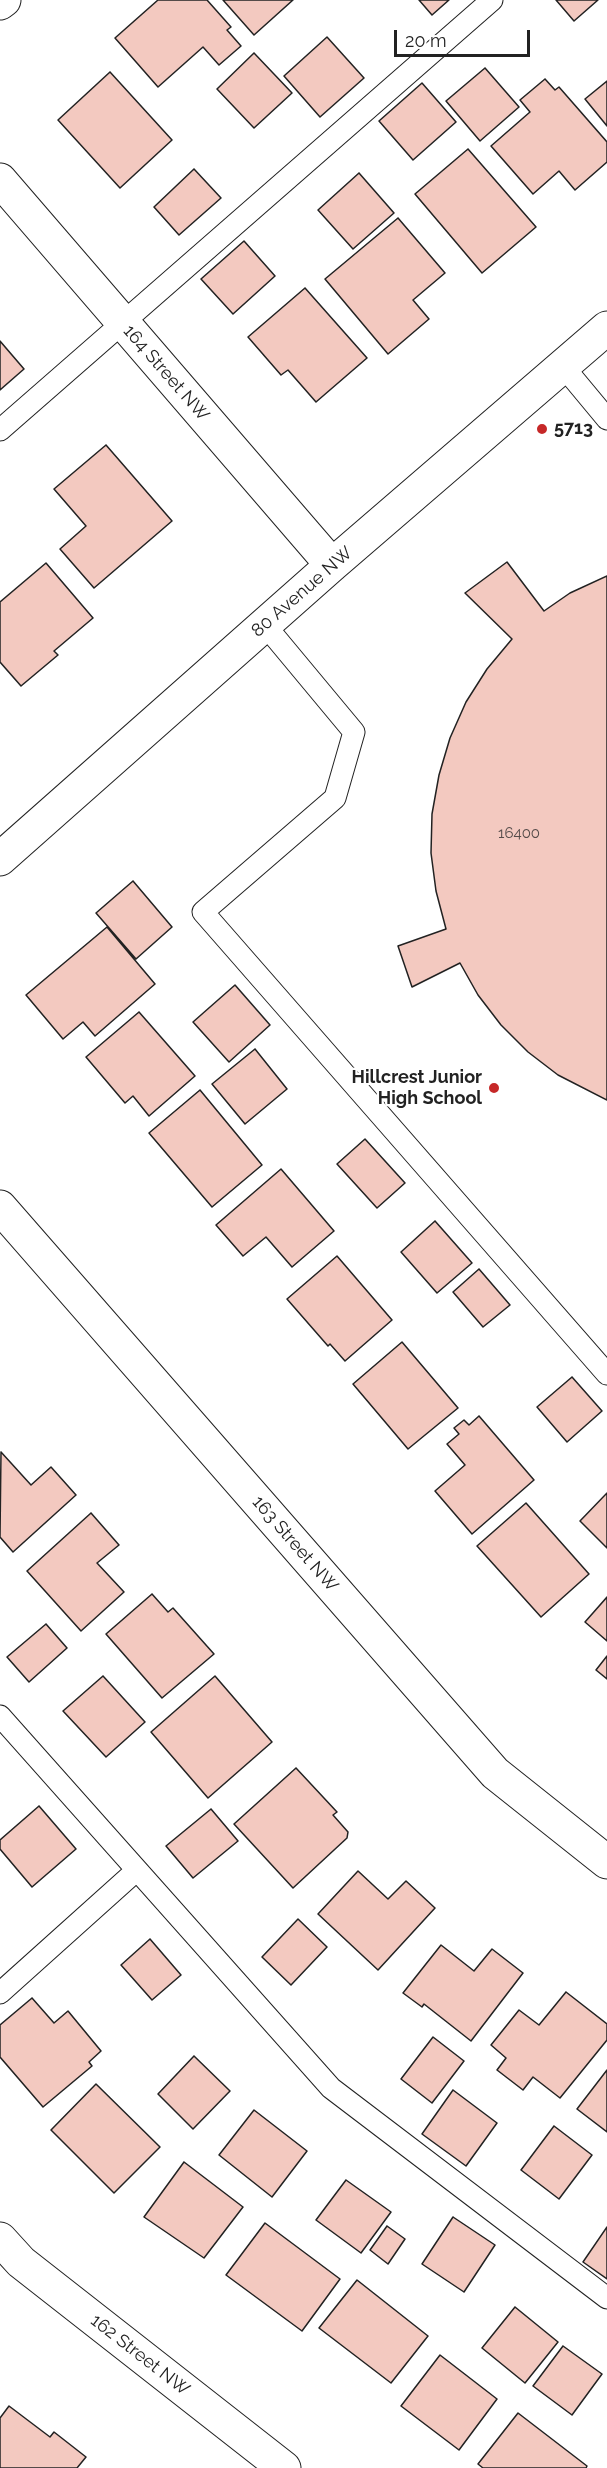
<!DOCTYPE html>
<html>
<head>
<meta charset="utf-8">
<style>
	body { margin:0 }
	#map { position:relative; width:607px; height:2468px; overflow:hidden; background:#fff; font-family:Raleway,sans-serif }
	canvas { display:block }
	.scale { position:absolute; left:394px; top:30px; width:136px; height:27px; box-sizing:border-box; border:3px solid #222; border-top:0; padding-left:8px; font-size:18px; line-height:21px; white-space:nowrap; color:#222; -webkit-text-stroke:4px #fff; paint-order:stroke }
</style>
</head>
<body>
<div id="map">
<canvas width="607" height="2468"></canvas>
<div class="scale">20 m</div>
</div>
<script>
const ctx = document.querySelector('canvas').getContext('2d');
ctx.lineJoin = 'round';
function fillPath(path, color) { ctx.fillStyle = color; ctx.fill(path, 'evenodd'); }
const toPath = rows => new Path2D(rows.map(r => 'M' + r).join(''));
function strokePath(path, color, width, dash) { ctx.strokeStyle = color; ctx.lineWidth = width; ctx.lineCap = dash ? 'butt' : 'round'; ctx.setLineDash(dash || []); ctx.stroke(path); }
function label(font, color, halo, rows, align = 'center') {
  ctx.font = font + ' Raleway,sans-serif'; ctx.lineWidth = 4.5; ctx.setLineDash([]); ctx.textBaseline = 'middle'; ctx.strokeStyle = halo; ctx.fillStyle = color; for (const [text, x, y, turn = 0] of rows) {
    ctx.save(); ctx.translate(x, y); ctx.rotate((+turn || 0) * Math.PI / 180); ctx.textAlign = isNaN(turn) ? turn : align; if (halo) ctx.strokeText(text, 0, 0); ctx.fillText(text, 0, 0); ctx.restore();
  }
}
const building = toPath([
	[158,0,207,0,231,27,227,30,241,46,219,65,203,47,158,87,115,38,158,0],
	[223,0,293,0,254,35,223,0],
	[419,0,449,0,432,15,419,0],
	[556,0,598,0,574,21,556,0],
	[327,37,364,78,320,117,284,76,327,37],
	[254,53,292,93,254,128,217,89,254,53],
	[485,68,519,107,480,141,446,101,485,68],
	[110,72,172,140,120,188,58,120,110,72],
	[545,79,555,90,559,87,607,142,607,162,575,190,559,171,533,194,491,146,530,112,520,100,545,79],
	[607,81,607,126,585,99,607,81],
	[422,83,456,122,413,160,379,121,422,83],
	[468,149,536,227,482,273,415,194,468,149],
	[194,169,221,198,179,235,154,207,194,169],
	[359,173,394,213,353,249,318,210,359,173],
	[398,218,445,273,413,300,429,319,388,354,325,279,398,218],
	[244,241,275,276,233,314,201,279,244,241],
	[305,288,367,358,316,402,288,370,281,375,248,337,305,288],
	[0,341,24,369,0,390,0,341],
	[106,445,172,521,94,588,60,549,86,526,54,489,106,445],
	[507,562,544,611,570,593,607,576,607,1100,558,1075,528,1052,501,1025,478,995,460,963,412,987,398,946,446,929,436,891,431,853,432,814,439,775,450,738,466,702,487,669,512,639,465,593,507,562],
	[46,563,93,618,54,651,58,655,21,686,0,662,0,602,46,563],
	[133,881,172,927,136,959,96,913,133,881],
	[107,927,155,984,95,1036,83,1022,63,1039,26,995,107,927],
	[235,985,270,1025,229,1062,193,1022,235,985],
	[139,1012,195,1076,149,1116,133,1096,125,1103,86,1057,139,1012],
	[255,1049,287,1089,245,1124,212,1084,255,1049],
	[200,1090,262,1165,212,1207,149,1133,200,1090],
	[365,1139,405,1183,377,1208,337,1164,365,1139],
	[281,1169,334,1231,292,1267,266,1237,243,1256,216,1225,281,1169],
	[435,1221,472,1263,437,1293,401,1252,435,1221],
	[337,1256,392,1320,345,1361,330,1344,328,1346,287,1299,337,1256],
	[479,1269,510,1305,483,1327,453,1292,479,1269],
	[402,1342,458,1408,408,1449,353,1384,402,1342],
	[572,1377,602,1411,567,1442,537,1407,572,1377],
	[479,1416,534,1480,472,1534,435,1491,465,1465,447,1444,459,1434,454,1428,464,1420,469,1425,479,1416],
	[1,1452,31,1485,51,1467,76,1495,13,1552,0,1537,1,1452],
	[607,1493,607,1548,580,1521,607,1493],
	[526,1503,589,1574,541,1617,477,1546,526,1503],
	[91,1513,119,1545,97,1563,124,1592,81,1631,27,1571,91,1513],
	[152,1594,168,1612,173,1608,214,1654,162,1698,106,1634,152,1594],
	[607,1597,607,1641,585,1622,607,1597],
	[46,1624,67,1648,29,1682,7,1657,46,1624],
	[607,1656,607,1679,596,1670,607,1656],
	[103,1676,145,1722,106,1757,63,1711,103,1676],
	[215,1676,272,1742,208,1798,151,1732,215,1676],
	[296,1768,337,1812,333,1815,348,1832,347,1838,293,1888,234,1824,296,1768],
	[39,1806,76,1849,32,1887,0,1849,0,1840,39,1806],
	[211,1809,238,1841,193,1878,166,1846,211,1809],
	[358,1871,388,1899,406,1881,435,1908,378,1970,318,1914,358,1871],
	[298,1919,327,1947,291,1985,262,1957,298,1919],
	[150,1939,181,1975,152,2000,121,1965,150,1939],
	[441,1945,474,1971,492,1949,523,1973,471,2041,424,2004,422,2007,403,1993,441,1945],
	[566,1992,607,2024,607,2040,560,2098,533,2077,523,2090,497,2070,506,2058,491,2045,519,2010,539,2025,566,1992],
	[32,1998,54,2023,68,2011,101,2051,89,2062,92,2066,43,2107,0,2057,0,2025,32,1998],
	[433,2037,464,2061,432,2103,401,2079,433,2037],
	[194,2056,230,2091,193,2129,158,2094,194,2056],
	[607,2070,607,2132,577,2109,607,2070],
	[96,2084,160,2147,114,2193,51,2130,96,2084],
	[453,2090,497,2123,466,2166,422,2134,453,2090],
	[254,2110,307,2151,272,2197,219,2155,254,2110],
	[554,2126,592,2155,559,2199,521,2170,554,2126],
	[184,2162,243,2207,204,2258,144,2217,184,2162],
	[346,2180,391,2212,361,2253,316,2220,346,2180],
	[453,2217,495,2245,464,2292,422,2264,453,2217],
	[265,2223,340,2279,302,2331,226,2275,265,2223],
	[387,2226,405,2239,388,2264,370,2250,387,2226],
	[607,2227,607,2279,583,2262,607,2227],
	[357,2280,428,2336,391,2383,319,2328,357,2280],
	[515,2307,558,2342,525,2383,482,2348,515,2307],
	[563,2346,602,2374,572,2415,533,2386,563,2346],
	[440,2355,497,2399,459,2450,401,2406,440,2355],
	[9,2406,50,2437,54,2432,86,2457,77,2468,0,2468,0,2418,9,2406],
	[518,2413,587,2466,586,2468,483,2468,478,2464,518,2413]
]);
fillPath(building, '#f3c9c0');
strokePath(building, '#222', 1.5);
const lane = toPath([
	[563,366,607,419],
	[0,430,492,0],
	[265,625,354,732,335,798,203,912,607,1374],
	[0,1716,331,2088,607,2298],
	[0,1993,137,1870]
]);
const street = toPath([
	[0,3,4,0],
	[0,180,332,565],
	[0,859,332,565,607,328],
	[0,1207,495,1773,607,1862],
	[0,2239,21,2262,284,2468]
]);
strokePath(lane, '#222', 23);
strokePath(street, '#222', 35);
strokePath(lane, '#fff', 21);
strokePath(street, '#fff', 33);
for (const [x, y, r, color] of [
	[542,429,6,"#c62828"],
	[494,1088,6,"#c62828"]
]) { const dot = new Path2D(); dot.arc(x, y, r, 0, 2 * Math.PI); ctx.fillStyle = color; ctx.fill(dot); strokePath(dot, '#fff', 2); }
label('15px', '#564c4a', null, [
	["16400",519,833]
]);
label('18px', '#222', '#fff', [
	["164 Street NW",166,373,49],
	["80 Avenue NW",302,592,-41],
	["163 Street NW",295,1544,49],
	["162 Street NW",140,2355,38]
]);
label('bold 18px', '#222', '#fff', [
	["5713",554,429],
	["Hillcrest Junior",482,1078,"right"],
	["High School",482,1099,"right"]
], 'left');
</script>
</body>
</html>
